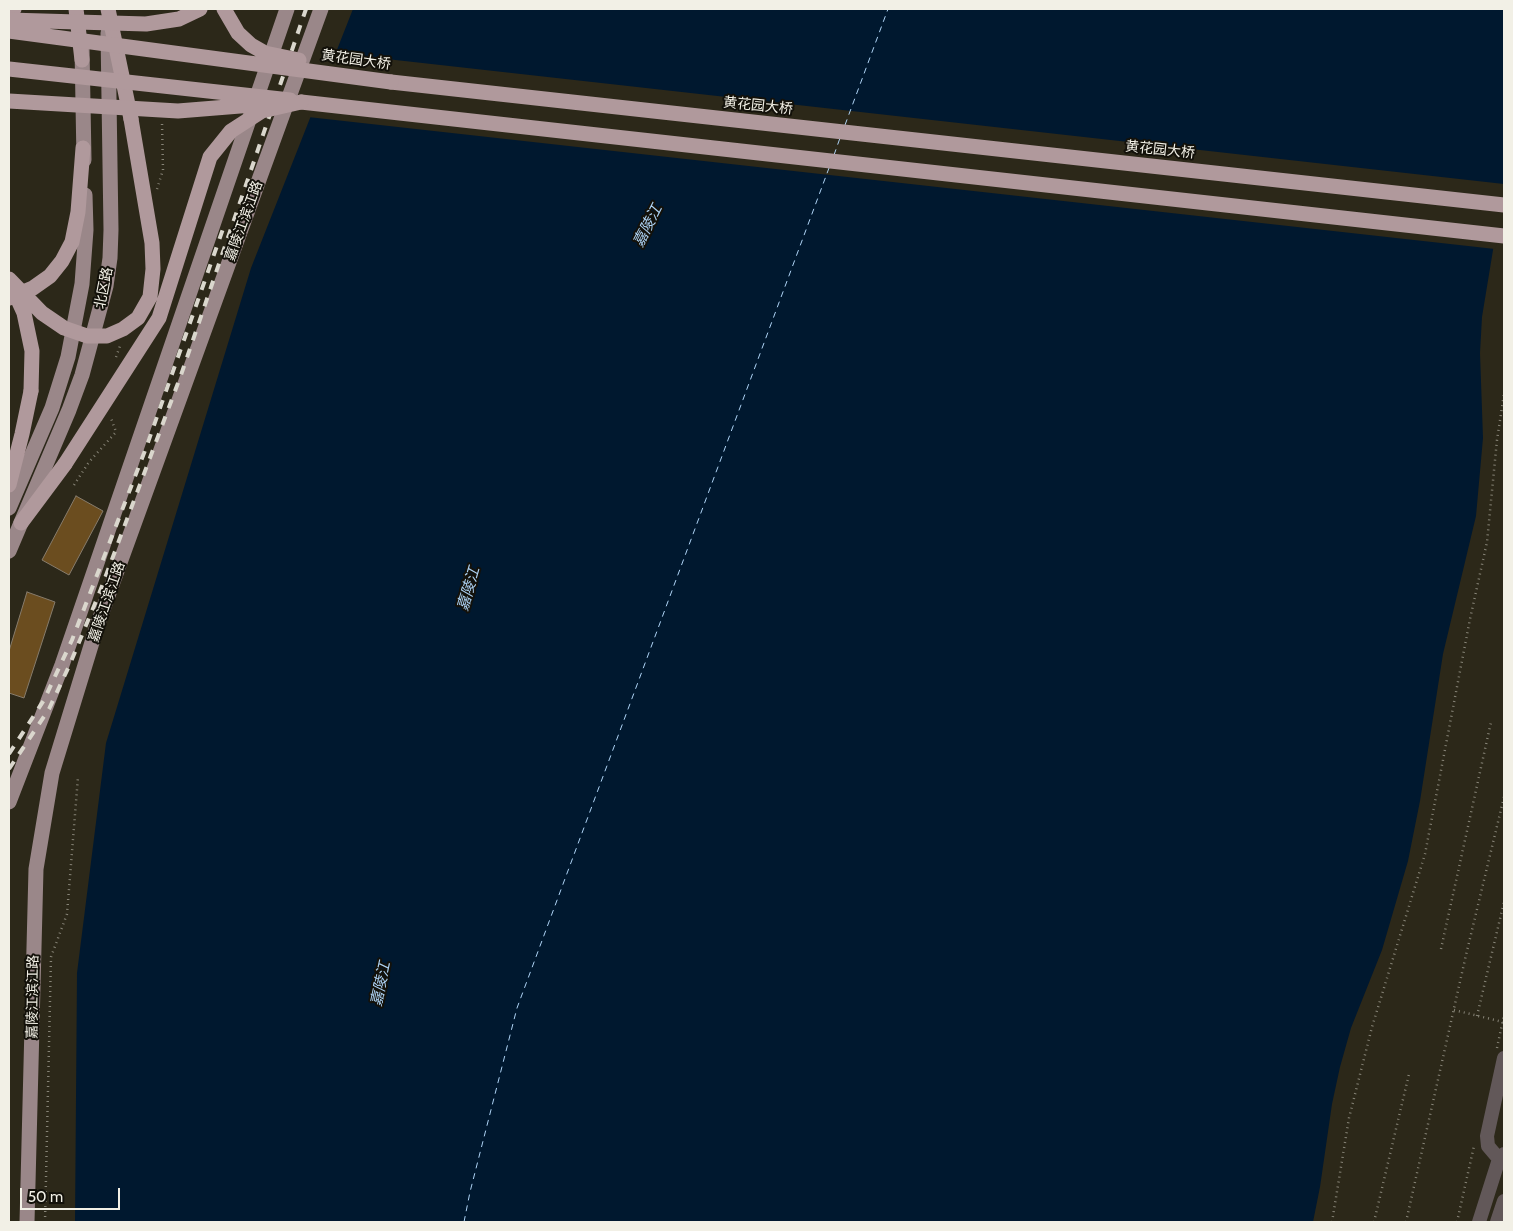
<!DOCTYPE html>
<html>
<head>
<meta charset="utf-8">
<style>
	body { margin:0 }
	#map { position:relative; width:1513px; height:1231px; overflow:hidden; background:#2c2819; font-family:Cabin,sans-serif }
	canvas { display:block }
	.frame { position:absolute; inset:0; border:10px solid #f2f0e6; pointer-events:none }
	.scale { position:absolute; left:20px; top:1188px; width:100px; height:22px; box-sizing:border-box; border:2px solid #f2f0e6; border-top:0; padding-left:6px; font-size:15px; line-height:18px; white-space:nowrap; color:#f2f0e6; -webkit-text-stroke:4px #13110a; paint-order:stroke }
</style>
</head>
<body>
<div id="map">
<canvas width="1513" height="1231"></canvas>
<div class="frame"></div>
<div class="scale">50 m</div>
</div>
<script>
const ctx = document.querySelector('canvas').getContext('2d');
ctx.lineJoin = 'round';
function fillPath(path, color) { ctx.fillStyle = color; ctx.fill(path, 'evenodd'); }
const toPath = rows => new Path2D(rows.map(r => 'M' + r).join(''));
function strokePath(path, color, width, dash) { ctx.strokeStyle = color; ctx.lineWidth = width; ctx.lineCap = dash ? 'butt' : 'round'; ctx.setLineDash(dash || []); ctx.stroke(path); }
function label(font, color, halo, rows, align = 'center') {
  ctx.font = font + ' Cabin,"Noto Sans SC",sans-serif'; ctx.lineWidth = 4; ctx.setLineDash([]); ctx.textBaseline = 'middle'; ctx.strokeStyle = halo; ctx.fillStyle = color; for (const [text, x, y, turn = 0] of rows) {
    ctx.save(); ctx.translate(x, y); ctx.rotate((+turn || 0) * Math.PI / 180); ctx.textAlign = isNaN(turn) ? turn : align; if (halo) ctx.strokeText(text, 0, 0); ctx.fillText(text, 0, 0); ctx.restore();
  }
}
fillPath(toPath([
	[353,9,1504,9,1504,216,1494,244,1482,317,1480,353,1483,438,1476,516,1443,654,1420,801,1408,861,1382,950,1351,1028,1340,1067,1332,1104,1320,1187,1313,1222,75,1222,77,973,106,743,251,268]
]), '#00182f');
fillPath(toPath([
	[333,53,1504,184,1504,223,1495,249,308,117]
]), '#2c2819');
strokePath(toPath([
	[845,125,888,9],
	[834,155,840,138],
	[464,1222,470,1192,517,1008,829,168]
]), '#aed3f5', 1, [6, 5]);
const building = toPath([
	[76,496,103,511,69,575,42,560,76,496],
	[27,592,55,602,24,698,9,693,9,651,27,592]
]);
fillPath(building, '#6b4d1f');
strokePath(building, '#877c6c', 1);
strokePath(toPath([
	[157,189,163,170,162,123],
	[116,357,120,346],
	[74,485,89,462,116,432,111,418],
	[1441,949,1491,722],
	[1454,1010,1503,1022],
	[1477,1016,1504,902],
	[1497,1048,1504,1015],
	[45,1222,51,957,67,914,78,777],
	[1332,1222,1349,1118,1372,1027,1425,854,1470,619,1487,542,1497,440,1504,394],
	[1374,1222,1409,1074],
	[1406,1222,1466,955,1504,797],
	[1457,1222,1474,1146]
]), '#878477', 2.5, [1, 4]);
strokePath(toPath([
	[1499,1159,1488,1146,1487,1136,1504,1058],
	[1479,1222,1499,1159,1504,1154],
	[1497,1222,1504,1201]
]), '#625859', 14);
strokePath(toPath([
	[82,48,84,160],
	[9,508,52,408,68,357,82,284,86,230,85,195],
	[9,551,69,410,82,375,106,286,110,258,111,230,108,33],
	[9,802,62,665,287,9],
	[27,1222,36,869,52,773,97,626,321,9]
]), '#9a8789', 15);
strokePath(toPath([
	[76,9,82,60],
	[108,9,131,119],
	[9,11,14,9],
	[391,82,1504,205],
	[301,102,1504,236],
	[9,298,33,288,50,276,62,261,72,242,78,212,83,148],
	[9,485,22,434,31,391],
	[21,523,65,464]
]), '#b0999c', 15);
strokePath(toPath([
	[9,754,44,700,72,640,146,448,224,226],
	[9,769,49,709,70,664,99,594,181,375,306,9]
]), '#dad7cd', 4, [9, 9]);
strokePath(toPath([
	[224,9,238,33,251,45,265,53,299,60],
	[9,20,146,24,179,19,200,9],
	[9,31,391,82],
	[9,69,290,100],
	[9,101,178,111,265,104],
	[9,279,42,313,64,328,87,336,107,336,123,329,138,318,150,297,153,269,152,243,131,119],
	[13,289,24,313,32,351,31,391],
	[65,464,159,318,210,157,231,131,262,111,301,102]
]), '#b0999c', 15);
label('14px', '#f2f0e6', '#13110a', [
	["黄花园大桥",356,60,8],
	["黄花园大桥",758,106,6],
	["黄花园大桥",1160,150,6],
	["嘉陵江滨江路",244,221,-70],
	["北区路",104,288,-79],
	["嘉陵江滨江路",107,602,-71],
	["嘉陵江滨江路",33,997,-89]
]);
label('italic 15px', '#aed3f5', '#13110a', [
	["嘉陵江",648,226,-63],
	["嘉陵江",469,589,-74],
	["嘉陵江",381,984,-78]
]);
</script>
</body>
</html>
